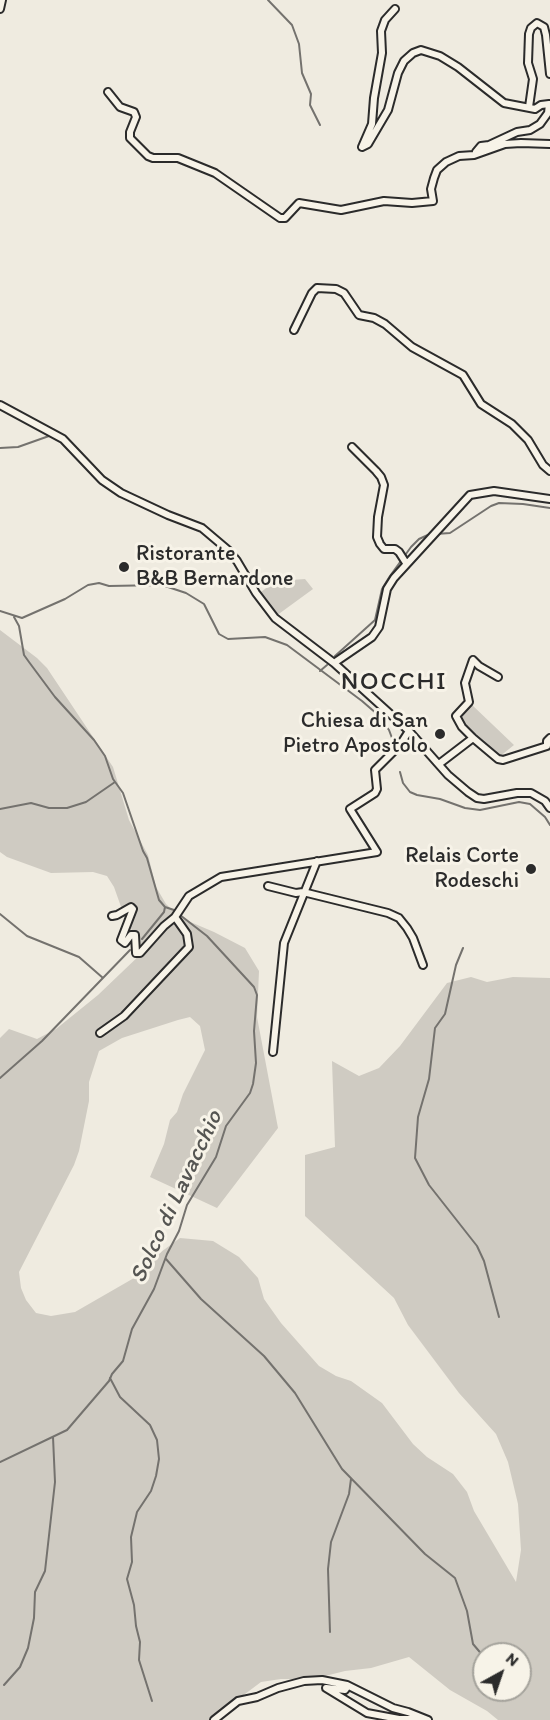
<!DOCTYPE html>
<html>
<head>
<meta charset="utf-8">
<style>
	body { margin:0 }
	#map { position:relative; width:550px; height:1720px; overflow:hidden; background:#efebe0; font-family:Itim,sans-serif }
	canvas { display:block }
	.north { position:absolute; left:472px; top:1642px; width:60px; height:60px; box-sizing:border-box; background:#f7f3e8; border:2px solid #a5a39c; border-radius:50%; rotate:40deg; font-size:16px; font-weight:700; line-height:24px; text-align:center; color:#2b2b2b }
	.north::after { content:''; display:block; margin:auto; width:21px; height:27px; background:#2b2b2b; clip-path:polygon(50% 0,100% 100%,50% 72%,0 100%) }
</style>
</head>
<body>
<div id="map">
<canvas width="550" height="1720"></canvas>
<div class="north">N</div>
</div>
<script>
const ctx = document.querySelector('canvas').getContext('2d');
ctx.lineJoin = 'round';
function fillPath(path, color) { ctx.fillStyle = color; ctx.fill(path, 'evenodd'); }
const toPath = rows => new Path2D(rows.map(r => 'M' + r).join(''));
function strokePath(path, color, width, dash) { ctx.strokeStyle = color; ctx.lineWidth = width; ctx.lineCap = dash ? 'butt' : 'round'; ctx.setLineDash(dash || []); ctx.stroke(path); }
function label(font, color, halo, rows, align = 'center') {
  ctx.font = font + ' Itim,sans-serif'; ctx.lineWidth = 6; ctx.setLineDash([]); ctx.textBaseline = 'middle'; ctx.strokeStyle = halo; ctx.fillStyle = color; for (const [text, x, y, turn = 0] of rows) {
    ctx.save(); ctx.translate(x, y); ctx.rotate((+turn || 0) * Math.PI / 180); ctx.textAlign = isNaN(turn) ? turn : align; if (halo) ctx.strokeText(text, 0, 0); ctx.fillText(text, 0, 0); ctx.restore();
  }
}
fillPath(toPath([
	[282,576,286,582,291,580,305,579,313,589,276,616,262,598,264,597,261,592],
	[0,630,37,658,47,668,113,767,129,820,148,855,156,887,166,904,181,918,214,932,245,948,259,971,257,1017,278,1128,217,1208,150,1177,164,1144,170,1120,177,1112,183,1094,205,1050,200,1026,190,1017,178,1020,122,1038,99,1051,89,1082,89,1101,79,1151,74,1165,19,1272,21,1288,26,1300,36,1313,51,1316,75,1312,141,1274,146,1263,180,1238,213,1241,239,1257,258,1278,264,1299,281,1323,319,1366,336,1376,351,1381,382,1403,413,1444,427,1457,453,1474,467,1492,474,1511,516,1582,521,1550,518,1504,508,1462,496,1434,459,1393,408,1325,394,1298,305,1216,305,1155,335,1147,332,1061,359,1076,379,1068,400,1046,447,983,471,977,487,982,513,977,550,978,550,1720,498,1720,487,1711,450,1690,409,1657,371,1668,345,1671,313,1679,281,1679,261,1682,217,1715,216,1720,0,1720,0,1038,9,1029,37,1039,56,1029,98,995,144,951,125,918,114,887,107,876,93,872,51,873,7,857,0,852],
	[484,1654,520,1654,520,1690,484,1690],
	[471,704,514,745,499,757,458,719]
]), '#cfcbc2');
strokePath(toPath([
	[268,0,292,25,299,44,302,73,311,94,310,105,320,125],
	[0,448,18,447,49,436],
	[436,534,450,533,491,506,499,503,523,504,550,508],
	[0,611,22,618,65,599,88,585,99,583,109,586,162,585,186,593,204,604,219,634,228,639,265,637,287,645,362,701,377,714,389,730,395,746],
	[14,617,19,626,24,655,29,662,55,697,94,740,105,756,113,779,123,793,143,851,147,858,159,900,165,907,174,910],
	[335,656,375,620,382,589,390,576,411,547,419,539,430,534],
	[320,671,327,665],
	[400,772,403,783,410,792,417,795,440,799,465,808,480,810,519,802,530,804,545,817,550,825],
	[0,809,31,803,49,808,67,808,86,802,115,782],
	[0,914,27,936,79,957,103,978],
	[142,939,164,912,165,907],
	[463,948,456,965,445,1014,435,1028,429,1079,418,1117,415,1158,429,1185,477,1246,484,1261,499,1317],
	[0,1078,42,1041,130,950],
	[166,1259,201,1299,264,1356,295,1393,342,1469,425,1554,455,1578,467,1611,473,1644,484,1657],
	[110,1378,120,1397,150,1425,157,1440,159,1459,156,1476,151,1491,137,1512,131,1537,132,1562,127,1579,134,1605,136,1626,140,1642,139,1660,152,1701],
	[0,1462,67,1430,109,1381,112,1374,123,1361,132,1329,154,1289,167,1254,179,1231,187,1205,216,1157,226,1126,250,1093,253,1084,256,1063,254,1031,257,995,254,987,207,936,180,915],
	[330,1632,328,1569,331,1542,349,1494,351,1479],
	[4,1685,20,1667,28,1648,34,1618,35,1592,45,1571,55,1482,53,1437]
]), '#74726e', 2);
const street = toPath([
	[0,9,2,0],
	[395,9,385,20,381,31,382,53,374,98,372,124,362,147,368,144,388,110,398,73,404,61,413,53,421,50,440,56,458,67,504,103,535,109,541,105,549,104,548,113,540,124,530,130,517,132,489,145,481,146,476,152],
	[108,92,120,107,134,112,136,117,130,132,130,138,148,156,153,158,178,158,215,173,280,218,285,218,299,203,341,210,384,201,412,203,433,201,431,189,434,178,437,170,446,162,459,156,474,155,505,144,521,143,550,144],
	[529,107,533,79,528,63,529,34,531,28,537,23,544,27,546,35,550,74],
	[294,330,312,293,317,288,336,289,344,293,359,315,374,318,385,324,412,347,463,375,481,404,512,424,528,440,543,465,550,471],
	[0,405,63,439,102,480,121,493,168,515,202,528,228,550,237,561,256,593,275,618,334,663,409,731,448,775,468,792,477,798,484,799,517,793,531,793,545,801,550,808],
	[352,447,376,471,381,477,384,485,378,517,377,537,380,544,384,549,395,549,399,552,406,563],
	[334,663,372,637,379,627,387,589,394,578,470,495,494,491,550,499],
	[498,677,479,666,473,660,465,683,469,702,456,716,462,727,473,738,498,759,503,760,547,746,547,741,550,738],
	[439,764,473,738],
	[268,886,296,893,303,892,388,913,399,918,407,928,413,938,423,965],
	[112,916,117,915,131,907,133,909,121,940,125,943,131,935,135,935,136,953,140,953,164,926,175,917,189,896,221,877,377,852,350,809,375,793,377,789,375,770,400,745,409,731],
	[100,1033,124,1016,189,947,187,934,175,917],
	[273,1052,284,943,317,861],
	[348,1686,345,1690,326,1688,367,1713,399,1719,419,1719],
	[214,1720,238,1701,257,1697,278,1688,304,1681,322,1680,347,1685,393,1708,408,1712,428,1720]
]);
strokePath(street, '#2b2b2b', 10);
strokePath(street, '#f7f3e8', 6);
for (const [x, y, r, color] of [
	[124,567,6,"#2b2b2b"],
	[440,734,6,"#2b2b2b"],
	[531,869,6,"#2b2b2b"]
]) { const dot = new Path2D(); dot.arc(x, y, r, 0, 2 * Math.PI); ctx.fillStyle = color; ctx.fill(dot); strokePath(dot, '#f7f3e8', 2); }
label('22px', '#2b2b2b', '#f7f3e8', [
	["Ristorante",136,554,"left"],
	["B&B Bernardone",136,579,"left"],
	["Chiesa di San",428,721],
	["Pietro Apostolo",428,746],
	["Relais Corte",519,856],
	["Rodeschi",519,881]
], 'right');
label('italic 24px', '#555552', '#f7f3e8', [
	["Solco di Lavacchio",177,1197,-65]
]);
ctx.letterSpacing = '1.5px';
label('26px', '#2b2b2b', '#f7f3e8', [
	["NOCCHI",394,682]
]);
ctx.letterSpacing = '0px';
</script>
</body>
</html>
